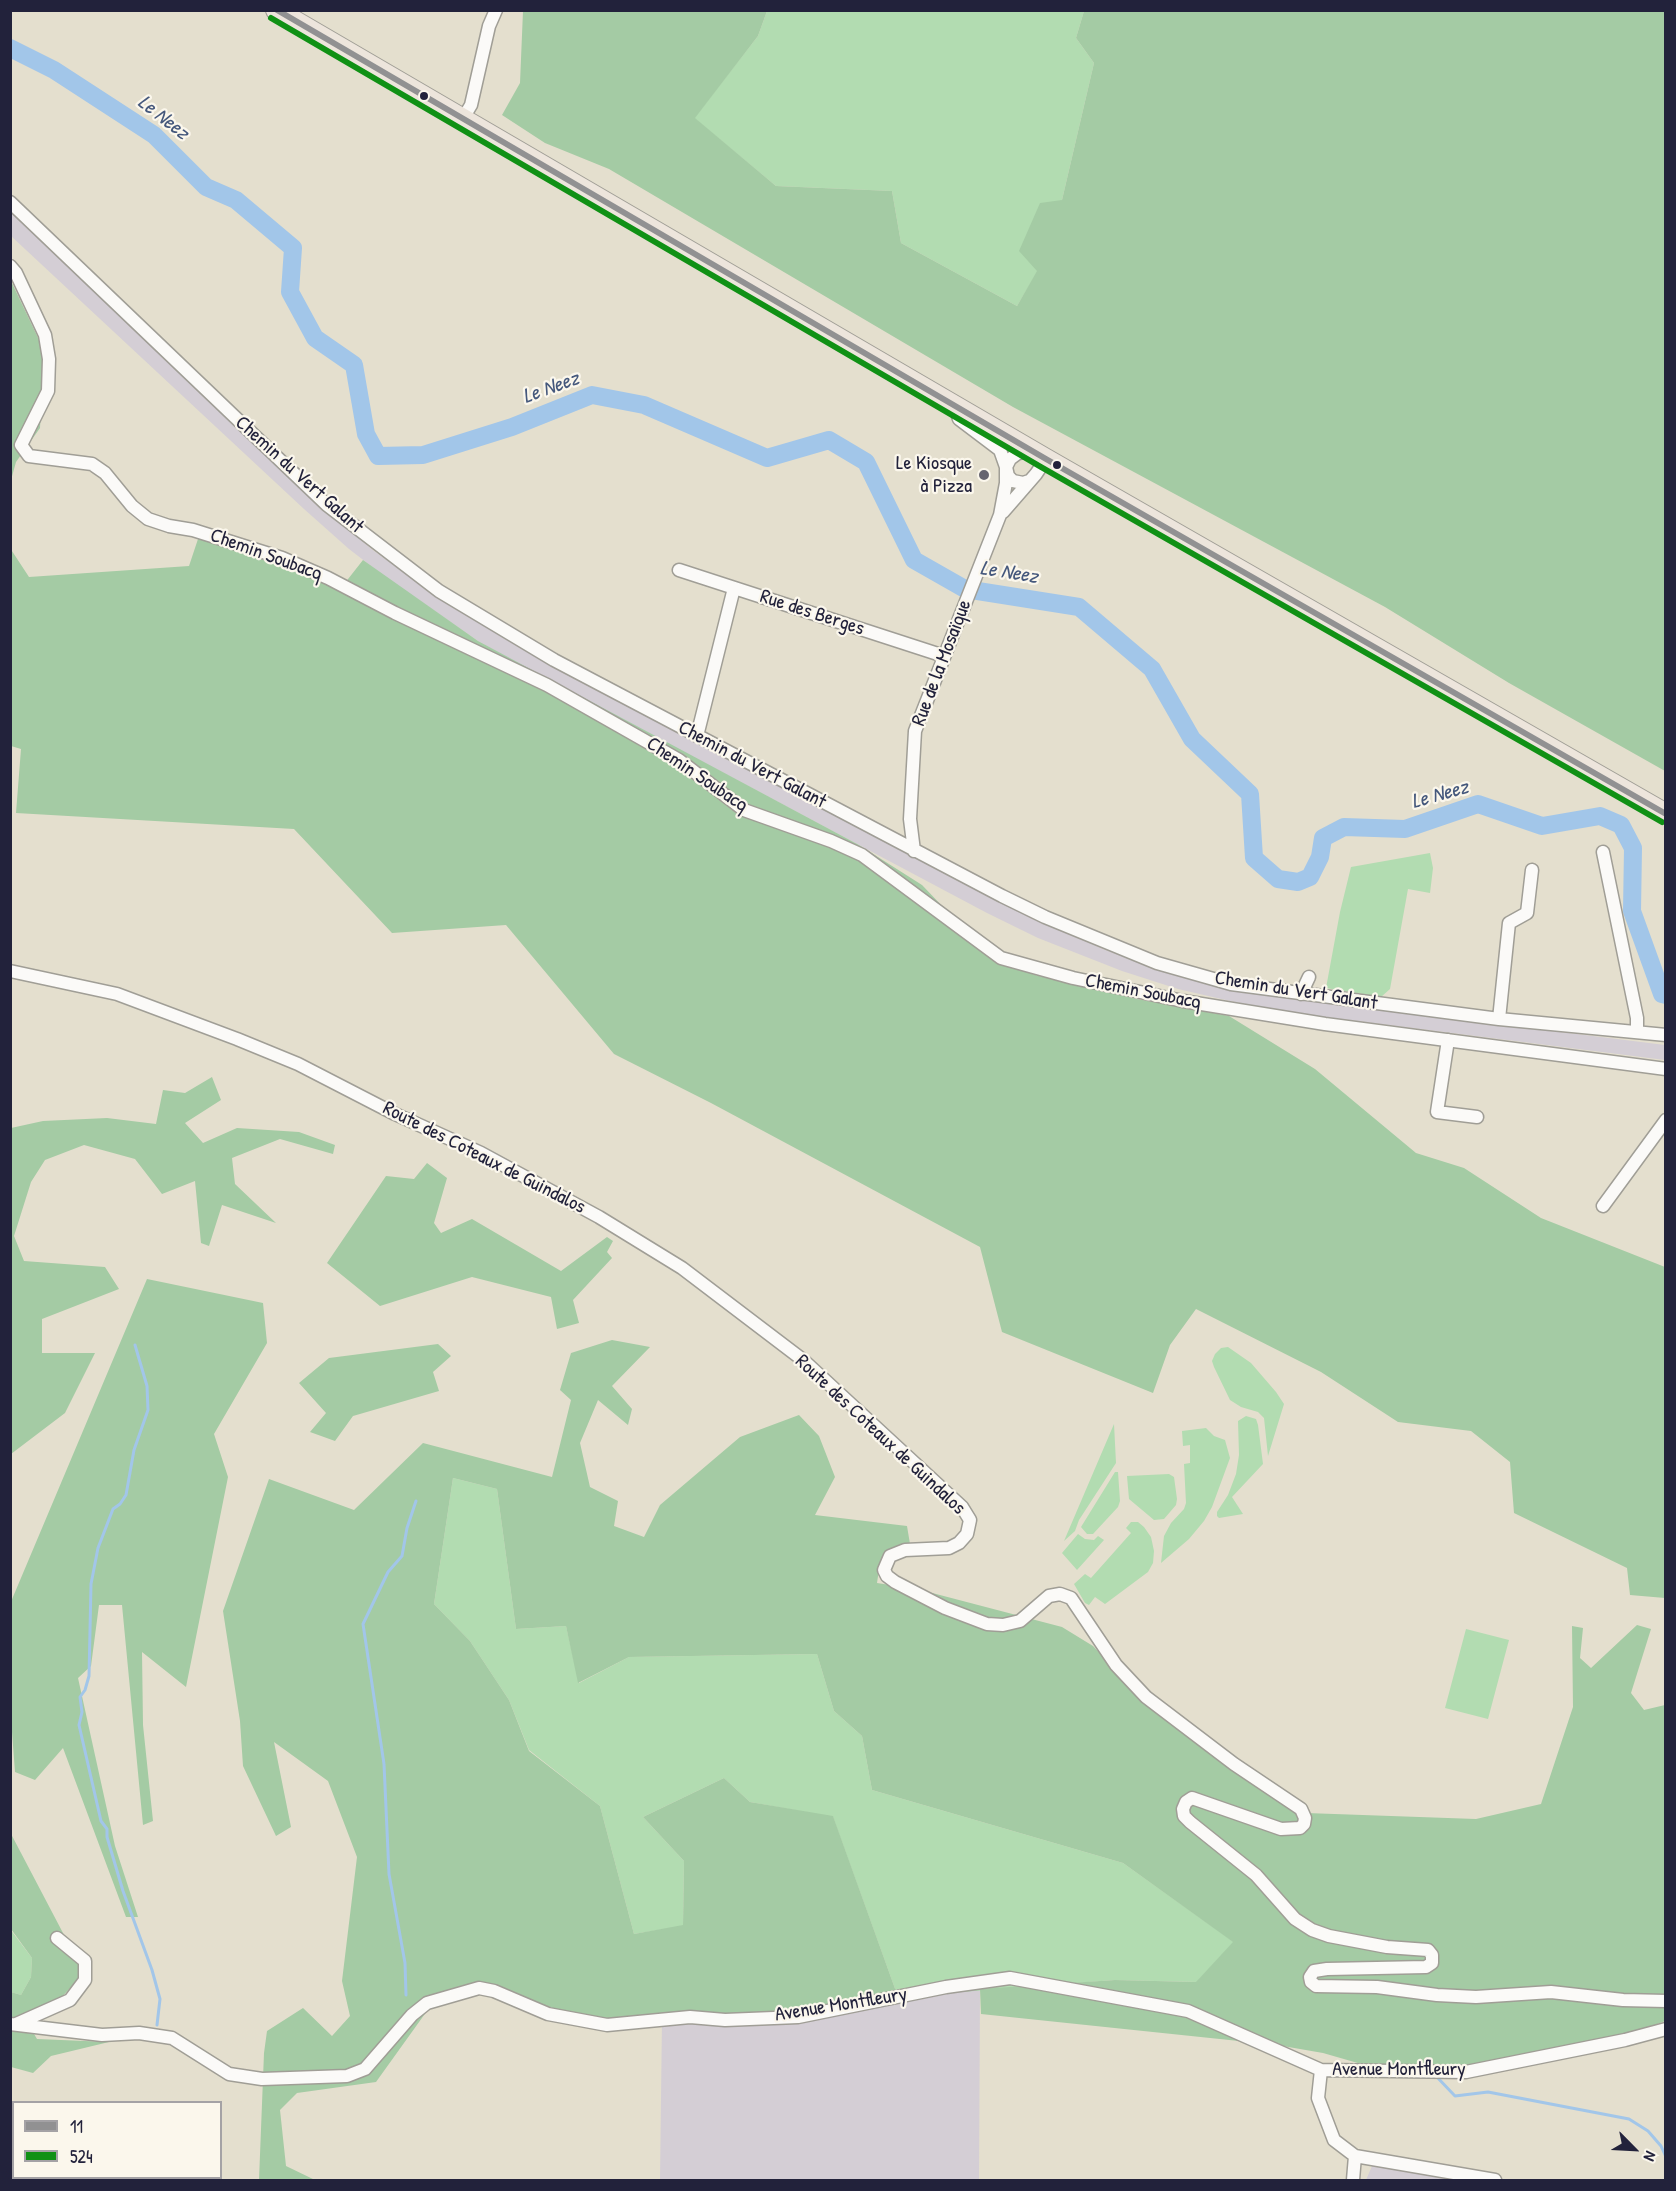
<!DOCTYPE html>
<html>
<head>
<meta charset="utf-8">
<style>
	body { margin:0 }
	#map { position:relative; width:1676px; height:2191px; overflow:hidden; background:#e4dfce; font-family:"Patrick Hand",sans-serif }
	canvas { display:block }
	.frame { position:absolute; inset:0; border:12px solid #22223b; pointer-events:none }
	.legend { position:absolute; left:12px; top:2101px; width:210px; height:78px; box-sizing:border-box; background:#fbf7ec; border:2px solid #a4a2a5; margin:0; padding:8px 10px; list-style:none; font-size:18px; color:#22223b }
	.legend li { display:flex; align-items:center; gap:12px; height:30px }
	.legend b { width:30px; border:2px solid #a4a2a5 }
	.north { position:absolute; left:1604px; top:2119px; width:60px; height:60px; -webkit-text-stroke:4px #fbf7ec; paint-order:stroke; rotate:114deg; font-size:16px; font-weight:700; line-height:24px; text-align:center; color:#22223b }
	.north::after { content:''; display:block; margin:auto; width:21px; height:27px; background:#22223b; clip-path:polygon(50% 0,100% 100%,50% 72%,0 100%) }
</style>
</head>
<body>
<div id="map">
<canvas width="1676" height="2191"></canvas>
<div class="frame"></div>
<ul class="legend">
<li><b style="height:8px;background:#919192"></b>11</li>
<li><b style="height:8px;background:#109115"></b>524</li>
</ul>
<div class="north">N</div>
</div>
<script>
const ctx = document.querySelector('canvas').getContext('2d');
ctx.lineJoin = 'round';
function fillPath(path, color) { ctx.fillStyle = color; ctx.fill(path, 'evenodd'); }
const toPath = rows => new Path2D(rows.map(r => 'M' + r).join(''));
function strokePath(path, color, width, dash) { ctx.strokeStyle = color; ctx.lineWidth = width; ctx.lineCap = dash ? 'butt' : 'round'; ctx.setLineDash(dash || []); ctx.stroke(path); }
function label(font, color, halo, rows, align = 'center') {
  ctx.font = font + ' "Patrick Hand",sans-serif'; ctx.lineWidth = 4.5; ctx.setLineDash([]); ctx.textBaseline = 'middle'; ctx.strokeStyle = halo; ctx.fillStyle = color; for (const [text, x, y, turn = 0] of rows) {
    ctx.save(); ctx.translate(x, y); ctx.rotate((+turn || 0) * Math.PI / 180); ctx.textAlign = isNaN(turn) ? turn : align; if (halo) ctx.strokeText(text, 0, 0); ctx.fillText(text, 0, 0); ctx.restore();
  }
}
fillPath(toPath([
	[10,210,314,501,374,551,442,599,489,629,553,666,1003,903,1045,924,1108,951,1142,963,1240,990,1281,997,1665,1045,1665,1060,1294,1013,1230,1001,1178,989,1122,971,1038,938,987,913,524,667,478,641,388,579,349,549,304,509,11,236],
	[980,1989,979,2180,660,2180,662,2018],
	[1372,2166,1458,2180,1366,2180]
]), '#d4ced5');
fillPath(toPath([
	[767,11,1084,11,1076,38,1094,63,1062,200,1038,271,1017,306,901,243,892,191,776,186,694,118,758,36],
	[1430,853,1433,868,1430,893,1408,889,1390,989,1381,997,1326,988,1340,912,1351,867],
	[1228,1347,1251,1363,1276,1392,1284,1404,1268,1456,1264,1418,1258,1412,1241,1407,1230,1400,1214,1367,1212,1361,1215,1354,1221,1348],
	[1246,1416,1256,1419,1258,1425,1263,1464,1232,1497,1243,1514,1219,1518,1217,1516,1217,1512,1228,1495,1236,1474,1239,1455,1238,1421],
	[1114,1424,1116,1463,1079,1520,1075,1531,1064,1541],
	[1206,1428,1214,1436,1225,1440,1230,1458,1212,1507,1204,1521,1189,1539,1161,1563,1164,1536,1171,1523,1184,1509,1186,1503,1184,1464,1190,1463,1190,1445,1183,1446,1182,1431],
	[1115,1472,1118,1472,1120,1501,1118,1507,1093,1534,1087,1534,1081,1527],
	[1169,1474,1174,1477,1177,1499,1176,1505,1164,1519,1154,1520,1129,1499,1127,1476],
	[453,1478,497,1489,516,1629,566,1626,579,1683,629,1657,817,1654,834,1711,862,1736,872,1790,1123,1863,1234,1942,1197,1982,1114,1980,898,1997,833,1817,750,1802,724,1778,643,1817,684,1861,683,1926,634,1934,600,1806,529,1750,509,1700,470,1641,434,1604],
	[1131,1522,1138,1522,1144,1527,1151,1537,1154,1551,1153,1563,1148,1572,1105,1604,1095,1597,1089,1605,1085,1603,1074,1584,1085,1574,1091,1578,1131,1533,1126,1528],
	[1078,1534,1085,1539,1094,1540,1098,1536,1104,1540,1077,1570,1062,1553],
	[1466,1629,1509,1640,1488,1719,1445,1708],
	[10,1929,32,1958,31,1977,21,1995,11,1992]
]), '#b2dcb1');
fillPath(toPath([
	[523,11,767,11,758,36,695,118,776,186,892,191,901,243,1017,306,1037,271,1019,251,1040,203,1062,200,1094,63,1076,38,1084,11,1665,11,1665,771,1509,683,1385,607,1013,407,609,169,545,143,502,115,520,83],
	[11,281,40,342,43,367,40,428,16,462,11,480],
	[199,536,341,588,363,560,478,641,859,845,922,885,992,958,1035,975,1137,999,1229,1016,1315,1069,1416,1153,1464,1168,1541,1218,1665,1267,1665,1598,1630,1595,1627,1568,1514,1513,1510,1462,1471,1431,1398,1422,1321,1372,1196,1309,1170,1345,1153,1393,1002,1332,980,1247,711,1103,614,1054,506,925,392,933,294,829,16,813,21,749,11,746,10,548,29,577,189,566],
	[212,1077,221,1100,185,1123,203,1143,237,1128,299,1132,335,1145,333,1154,280,1139,232,1158,235,1184,276,1223,222,1205,209,1246,201,1243,195,1181,162,1194,135,1159,84,1145,45,1160,31,1182,14,1236,24,1261,105,1267,119,1289,42,1319,42,1353,95,1353,65,1413,11,1454,11,1128,43,1121,107,1118,156,1124,163,1090,185,1093],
	[427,1163,447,1178,434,1223,441,1233,472,1219,561,1271,607,1237,613,1241,607,1252,612,1258,573,1300,579,1323,557,1329,551,1297,472,1277,380,1306,327,1263,386,1176,414,1179],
	[147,1279,263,1303,267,1343,214,1434,228,1477,186,1687,142,1652,143,1725,153,1821,143,1825,122,1605,99,1605,91,1666,78,1678,115,1846,138,1917,126,1917,63,1748,35,1780,15,1772,12,1732,10,1731,10,1604],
	[612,1340,650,1347,612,1386,632,1409,628,1425,598,1400,580,1443,590,1487,618,1501,614,1526,644,1537,660,1505,740,1437,799,1415,819,1436,835,1477,815,1515,907,1526,910,1544,880,1563,877,1583,917,1589,1062,1627,1093,1646,1156,1712,1306,1813,1476,1819,1541,1804,1573,1707,1572,1626,1583,1628,1580,1658,1591,1668,1637,1625,1651,1629,1631,1693,1644,1710,1665,1705,1665,2021,1634,2033,1463,2071,1389,2072,1323,2053,1277,2045,981,2014,980,1989,1115,1980,1196,1982,1233,1942,1123,1863,872,1790,862,1736,834,1711,817,1654,629,1657,578,1683,566,1626,516,1629,497,1489,453,1478,434,1604,470,1641,509,1700,529,1751,600,1806,634,1934,683,1925,684,1861,643,1817,724,1778,750,1802,833,1816,898,1997,792,2013,592,2021,487,1986,437,1997,376,2082,297,2093,280,2110,286,2166,315,2180,259,2180,264,2053,267,2031,303,2008,332,2036,350,2016,342,1981,357,1857,328,1781,274,1742,291,1827,276,1836,243,1766,240,1721,223,1611,269,1479,354,1510,423,1443,552,1477,571,1400,560,1390,571,1353],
	[438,1344,451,1356,433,1372,439,1391,353,1416,335,1441,310,1432,326,1413,299,1383,329,1358],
	[10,1832,84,1973,47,2013,27,2022,37,2039,109,2042,51,2056,33,2073,11,2067,11,1992,21,1995,31,1977,32,1958,11,1929]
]), '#a4cba4');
strokePath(toPath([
	[135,1345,147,1386,148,1410,134,1450,126,1495,120,1504,113,1509,98,1548,91,1584,89,1676,85,1690,80,1697,82,1712,79,1725,101,1821,107,1829,107,1837,123,1891,152,1970,160,1999,157,2025],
	[406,1995,405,1963,389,1874,384,1764,363,1624,388,1572,402,1556,407,1528,416,1501],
	[1435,2075,1455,2096,1488,2092,1629,2119,1648,2131,1661,2146,1666,2157]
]), '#a2c6e9', 3);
strokePath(toPath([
	[10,48,54,70,154,135,206,187,236,200,293,248,290,292,315,338,354,365,366,434,378,456,423,455,512,427,592,395,644,405,767,458,829,440,866,462,914,560,965,589,1079,607,1152,669,1192,739,1250,794,1254,858,1278,879,1298,882,1310,877,1320,857,1323,838,1344,827,1405,829,1478,804,1542,826,1600,816,1621,825,1633,848,1632,911,1662,994,1666,995]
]), '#a2c6e9', 18);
const minor = toPath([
	[462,120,471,105,489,26,496,10],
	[10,202,327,505,439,591,554,660,1002,896,1045,917,1157,963,1231,984,1499,1019,1666,1035],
	[10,266,16,273,45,335,49,359,48,391,21,445,29,456,92,464,105,473,132,506,148,519,169,526,193,530,282,558,328,578,395,613,547,685,679,760,744,810,831,841,862,855,1001,958,1073,978,1183,1001,1325,1024,1666,1069],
	[1029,481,1023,483,1013,481,1008,476,1006,467,1010,459,1018,453,1031,451],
	[1003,512,1036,474,1046,459],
	[679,570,944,656],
	[697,736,734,588],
	[914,851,910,819,915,731,1000,515,1006,483,1006,467,1000,450,959,419,957,413],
	[1603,852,1637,1018,1637,1032],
	[10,971,117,994,237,1039,298,1064,395,1114,481,1153,599,1217,682,1268,803,1360,962,1507,970,1520,967,1534,959,1543,949,1548,905,1550,890,1556,884,1570,887,1576,895,1582,945,1608,987,1624,1003,1625,1020,1621,1049,1596,1060,1594,1071,1598,1116,1665,1146,1697,1234,1764,1301,1809,1305,1818,1304,1824,1300,1828,1281,1829,1192,1798,1186,1802,1183,1809,1184,1816,1190,1822,1256,1875,1295,1919,1312,1930,1329,1936,1387,1947,1428,1950,1432,1955,1432,1963,1426,1967,1327,1969,1314,1971,1310,1977,1311,1982,1316,1986,1377,1987,1437,1995,1476,1997,1551,1992,1623,2000,1666,2001],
	[1301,994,1309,977],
	[1499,1019,1509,923,1527,913,1532,870],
	[1448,1040,1437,1112,1477,1117],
	[1603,1206,1666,1120],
	[10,2024,102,2035,139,2033,172,2038,229,2074,262,2079,347,2076,365,2069,412,2015,427,2003,479,1988,494,1991,548,2014,607,2025,690,2017,725,2020,798,2017,946,1987,1010,1978,1188,2011,1321,2070,1466,2072,1625,2040,1666,2029],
	[16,2024,70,2000,85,1980,85,1961,57,1938],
	[1321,2070,1318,2098,1334,2140,1355,2156,1495,2180],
	[1353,2180,1355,2156]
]);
const primary = toPath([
	[276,10,1046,459,1666,814]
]);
strokePath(minor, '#a09e96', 15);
strokePath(primary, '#a09e96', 22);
strokePath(minor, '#fbfaf8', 12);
strokePath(primary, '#ede5dc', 20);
strokePath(toPath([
	[277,10,1046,459,1666,814]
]), '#919192', 6);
strokePath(toPath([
	[271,18,1041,467,1662,822]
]), '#109115', 6);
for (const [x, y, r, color] of [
	[424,96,5,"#22223b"],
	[1057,465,5,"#22223b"],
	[984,475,6,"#66646e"]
]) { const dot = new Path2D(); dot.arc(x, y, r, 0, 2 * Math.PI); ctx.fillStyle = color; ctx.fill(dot); strokePath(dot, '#fbf7ec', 2); }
label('20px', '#22223b', '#fbf7ec', [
	["Le Kiosque",972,464],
	["à Pizza",972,487]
], 'right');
label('20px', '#22223b', '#fbf7ec', [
	["Chemin du Vert Galant",299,475,42],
	["Chemin Soubacq",266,555,20],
	["Rue des Berges",812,613,18],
	["Rue de la Mosaïque",942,663,-69],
	["Chemin du Vert Galant",752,765,28],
	["Chemin Soubacq",697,775,34],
	["Chemin du Vert Galant",1296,991,9],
	["Chemin Soubacq",1143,992,11],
	["Route des Coteaux de Guindalos",484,1158,27],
	["Route des Coteaux de Guindalos",880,1435,43],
	["Avenue Montfleury",841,2005,-9],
	["Avenue Montfleury",1399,2070]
]);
label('italic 21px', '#45587c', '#fbf7ec', [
	["Le Neez",163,118,38],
	["Le Neez",551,388,-20],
	["Le Neez",1009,573,9],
	["Le Neez",1440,795,-16]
]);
</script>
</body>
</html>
